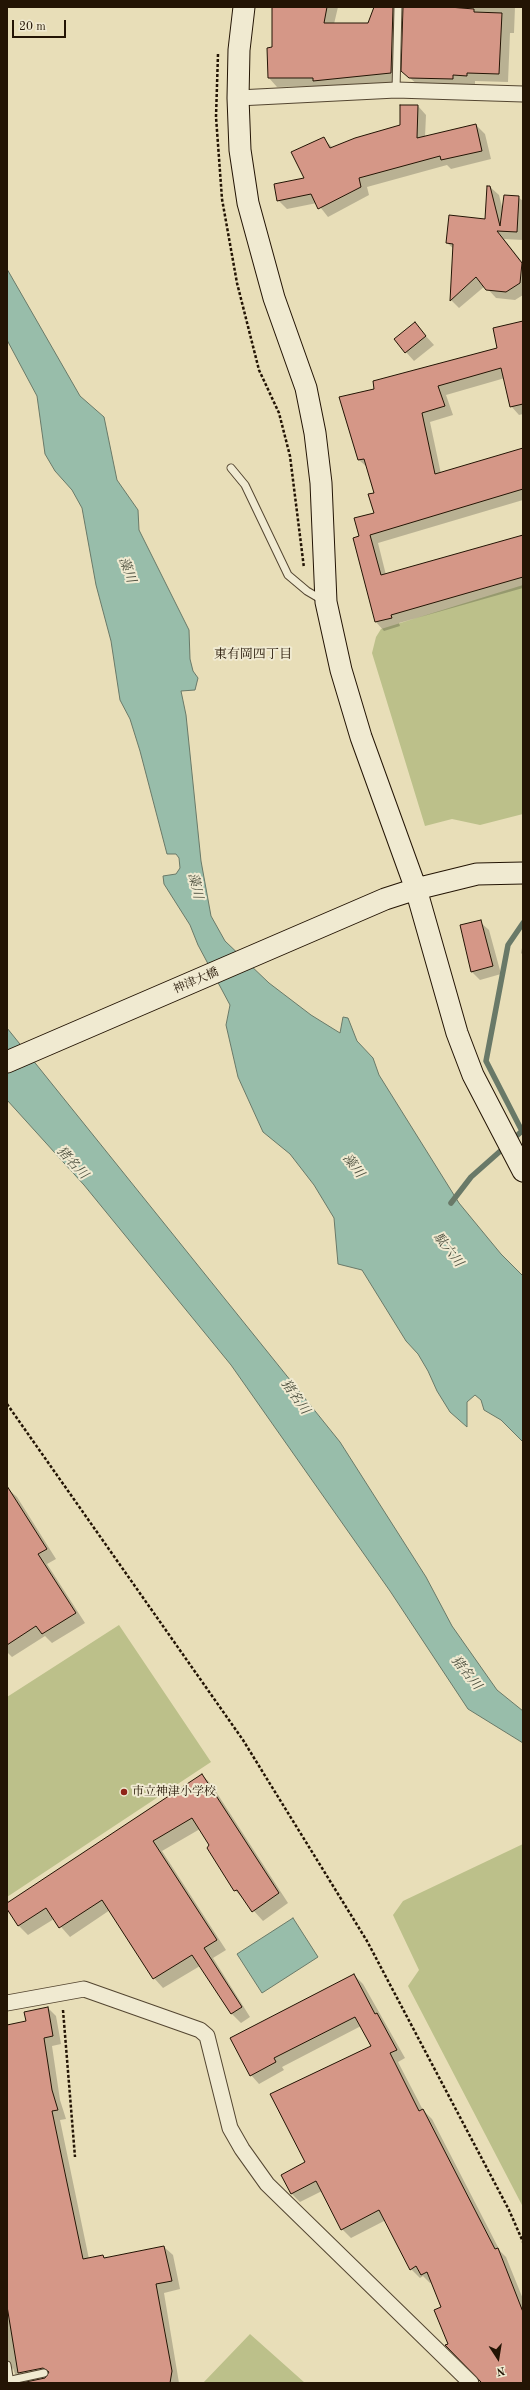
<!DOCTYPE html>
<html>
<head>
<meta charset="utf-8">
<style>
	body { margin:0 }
	#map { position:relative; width:530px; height:2390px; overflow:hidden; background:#e8deb8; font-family:"Old Standard TT",serif }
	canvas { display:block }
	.frame { position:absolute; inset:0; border:8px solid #231404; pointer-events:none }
	.north { position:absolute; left:478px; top:2338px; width:40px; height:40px; -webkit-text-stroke:3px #f0ead1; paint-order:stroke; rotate:168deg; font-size:11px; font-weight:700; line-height:16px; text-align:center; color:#231404 }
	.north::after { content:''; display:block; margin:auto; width:14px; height:18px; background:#231404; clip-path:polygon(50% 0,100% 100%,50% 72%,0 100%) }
	.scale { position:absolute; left:12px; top:20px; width:54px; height:18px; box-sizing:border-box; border:2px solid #231404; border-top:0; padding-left:5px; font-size:12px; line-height:14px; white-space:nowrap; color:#231404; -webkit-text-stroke:3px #f0ead1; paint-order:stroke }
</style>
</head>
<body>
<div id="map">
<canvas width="530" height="2390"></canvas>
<div class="frame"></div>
<div class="north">N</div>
<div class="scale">20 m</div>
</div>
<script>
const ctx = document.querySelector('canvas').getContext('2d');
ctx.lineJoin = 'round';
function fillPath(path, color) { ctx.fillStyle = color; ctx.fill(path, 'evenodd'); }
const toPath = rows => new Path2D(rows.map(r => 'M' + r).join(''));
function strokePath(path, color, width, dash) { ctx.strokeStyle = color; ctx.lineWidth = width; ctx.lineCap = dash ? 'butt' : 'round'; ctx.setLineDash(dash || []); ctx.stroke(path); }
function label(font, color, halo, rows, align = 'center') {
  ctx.font = font + ' "Old Standard TT","Noto Serif JP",serif'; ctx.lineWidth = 4; ctx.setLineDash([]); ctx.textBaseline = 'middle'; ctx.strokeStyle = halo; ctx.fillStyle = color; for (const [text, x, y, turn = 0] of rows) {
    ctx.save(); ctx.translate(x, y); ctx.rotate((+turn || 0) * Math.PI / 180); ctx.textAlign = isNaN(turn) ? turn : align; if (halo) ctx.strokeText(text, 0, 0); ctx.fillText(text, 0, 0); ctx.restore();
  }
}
fillPath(toPath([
	[523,585,523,814,480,825,452,819,425,826,372,653,376,637,381,629],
	[119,1625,211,1762,7,1897,7,1697],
	[523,1844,523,2207,408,1986,419,1970,393,1915,403,1901],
	[250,2334,305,2383,203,2383]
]), '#bcc08a');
const water = toPath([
	[7,269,80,396,104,417,117,480,138,510,139,530,189,630,190,659,193,671,198,678,195,690,181,691,186,715,201,861,211,916,225,941,269,983,311,1015,340,1033,343,1017,348,1018,357,1041,373,1058,379,1075,459,1203,501,1254,523,1276,523,1442,501,1420,484,1410,481,1400,475,1395,467,1402,467,1427,450,1412,437,1391,428,1371,418,1354,406,1341,362,1270,338,1264,334,1218,314,1185,290,1154,263,1132,238,1077,226,1025,230,1005,198,945,190,925,164,884,163,876,176,874,180,868,179,858,176,854,167,854,140,751,130,719,120,700,111,641,96,585,82,508,72,490,55,471,45,454,37,396,7,340,7,269],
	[7,1028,340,1442,426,1577,452,1626,497,1690,523,1711,523,1743,468,1709,390,1591,231,1365,84,1185,7,1100,7,1028],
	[293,1918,318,1957,262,1993,237,1954,293,1918]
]);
fillPath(water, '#98bdaa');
strokePath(water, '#697968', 1);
fillPath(toPath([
	[272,7,338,7,334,24,369,24,375,7,399,7,404,12,404,7,515,7,514,33,510,33,508,82,475,81,475,84,461,84,461,87,419,86,410,78,404,12,401,16,400,81,323,89,320,86,277,87,269,78,273,48],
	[418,106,426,115,425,137,476,125,485,134,491,159,451,169,447,165,367,187,369,195,328,217,317,203,287,209,278,200,305,179,324,139,333,148,401,126],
	[490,187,499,195,503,211,518,197,523,201,523,240,504,239,523,263,523,295,515,300,496,298,485,286,459,308,451,300,454,249,447,243,486,220],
	[523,322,523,414,519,415,511,406,505,378,446,395,453,415,430,422,441,474,523,449,523,500,378,543,386,575,523,536,523,588,399,623,400,626,384,631,376,622,354,538,360,537,375,514,375,493,368,468,359,460,375,389,498,349],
	[415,324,434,345,414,361,406,352],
	[480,922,489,930,501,974,480,980,471,971],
	[523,943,523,955,521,953],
	[7,1488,17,1497,56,1559,47,1564,85,1623,52,1643,45,1636,12,1657,7,1652],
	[202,1775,211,1784,288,1903,263,1921,235,1890,200,1829,162,1851,226,1950,213,1958,250,2017,241,2023,231,2013,200,1966,163,1988,154,1978,110,1910,70,1937,54,1919,28,1935,18,1925,7,1907,7,1904],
	[354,1975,363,1984,405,2058,398,2062,423,2110,432,2119,500,2251,506,2257,523,2299,523,2383,484,2383,449,2345,442,2308,432,2282,430,2283,423,2276,420,2278,411,2269,386,2220,351,2238,342,2229,322,2191,300,2202,291,2193,306,2163,372,2046,361,2026,282,2067,284,2070,259,2084,251,2075],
	[48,2008,56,2016,61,2044,52,2046,60,2100,66,2119,60,2120,89,2259,103,2256,106,2259,164,2247,173,2255,180,2289,164,2293,179,2383,30,2383,32,2381,23,2383,15,2374,13,2368,7,2383,7,2026,27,2022]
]), '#0003');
strokePath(toPath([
	[512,1140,522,1131,486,1061,508,945,523,923],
	[451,1203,471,1177,506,1146]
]), '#697968', 5.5);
const building = toPath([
	[272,7,327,7,324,23,368,23,374,7,393,7,391,73,313,81,313,78,268,78,267,48,272,47,272,7],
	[403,7,449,7,474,9,474,12,502,13,499,74,467,73,467,76,453,75,453,79,409,78,401,71,403,7],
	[400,105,418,105,417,138,476,124,482,151,441,160,440,156,359,178,361,187,318,209,311,194,277,201,274,184,304,178,291,152,324,137,330,148,355,138,400,125,400,105],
	[487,186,490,186,500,226,504,195,519,196,517,232,497,231,522,263,520,283,506,292,486,290,476,277,450,301,453,244,446,243,449,215,485,219,487,186],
	[523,321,523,404,510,407,501,368,438,386,445,406,422,413,435,474,523,448,523,489,370,535,381,575,523,535,523,577,391,615,392,618,375,622,353,538,359,536,354,518,374,513,368,494,374,493,364,459,358,460,339,397,374,389,373,381,497,348,493,328,523,321],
	[415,322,426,336,405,353,394,339,415,322],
	[481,920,493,966,471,972,460,925,481,920],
	[7,1486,47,1549,38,1554,76,1613,42,1634,36,1626,7,1645,7,1486],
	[202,1774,279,1893,252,1912,237,1890,234,1891,207,1848,209,1845,192,1818,153,1841,217,1940,204,1948,242,2007,231,2014,192,1955,153,1979,102,1900,59,1928,46,1908,18,1926,7,1909,7,1903,202,1774],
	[354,1974,375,2014,377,2013,397,2050,390,2053,419,2111,423,2109,495,2249,498,2248,523,2312,523,2383,482,2383,445,2345,448,2344,434,2310,441,2307,427,2272,421,2275,416,2266,410,2270,379,2210,341,2230,316,2181,291,2194,281,2175,305,2162,270,2094,371,2046,355,2017,274,2058,276,2062,250,2076,230,2038,354,1974],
	[48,2007,53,2036,44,2038,52,2090,58,2110,52,2111,83,2259,103,2255,104,2258,164,2246,172,2281,156,2284,172,2371,170,2383,21,2383,45,2378,49,2372,43,2368,18,2373,7,2306,7,2025,26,2021,24,2012,48,2007]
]);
fillPath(building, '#d59787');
strokePath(building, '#231404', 1);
const lane = toPath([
	[396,90,398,7],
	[231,468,245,485,288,575,307,591,324,601],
	[7,2365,10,2383],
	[7,2381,44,2373]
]);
const street = toPath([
	[238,98,396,90,523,94],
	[7,2003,84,1989,200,2030,207,2036,230,2128,242,2149,267,2184,471,2383]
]);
const secondary = toPath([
	[244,7,239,50,238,98,240,150,248,203,274,298,306,388,315,433,321,483,326,602,341,670,361,737,416,889,457,1033,473,1075,523,1171],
	[7,1062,385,899,416,889,477,874,523,873]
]);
strokePath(lane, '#544631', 9);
strokePath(street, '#544631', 17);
strokePath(secondary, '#231404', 23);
strokePath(toPath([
	[218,54,216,117,222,199,237,283,259,370,279,413,290,456,304,568],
	[7,1404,243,1740,367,1941,509,2210,523,2242],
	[63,2010,75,2157]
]), '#231404', 2.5, [3, 2]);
strokePath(lane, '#f0ead1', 7);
strokePath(street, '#f0ead1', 15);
strokePath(secondary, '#f0ead1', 21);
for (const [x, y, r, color] of [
	[124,1792,4,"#8f2418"]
]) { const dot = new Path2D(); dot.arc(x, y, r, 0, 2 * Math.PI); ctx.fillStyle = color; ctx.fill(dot); strokePath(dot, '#f0ead1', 1.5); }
label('12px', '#231404', '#f0ead1', [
	["神津大橋",196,981,-23]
]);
label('12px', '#231404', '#f0ead1', [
	["市立神津小学校",132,1792]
], 'left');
label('italic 13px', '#4c4f3e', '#f0ead1', [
	["藻川",127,570,70],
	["藻川",195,886,77],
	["猪名川",72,1163,47],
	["藻川",353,1166,53],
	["駄六川",448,1250,52],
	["猪名川",295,1397,55],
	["猪名川",466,1673,51]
]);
label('13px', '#231404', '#f0ead1', [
	["東有岡四丁目",253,655]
]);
</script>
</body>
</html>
